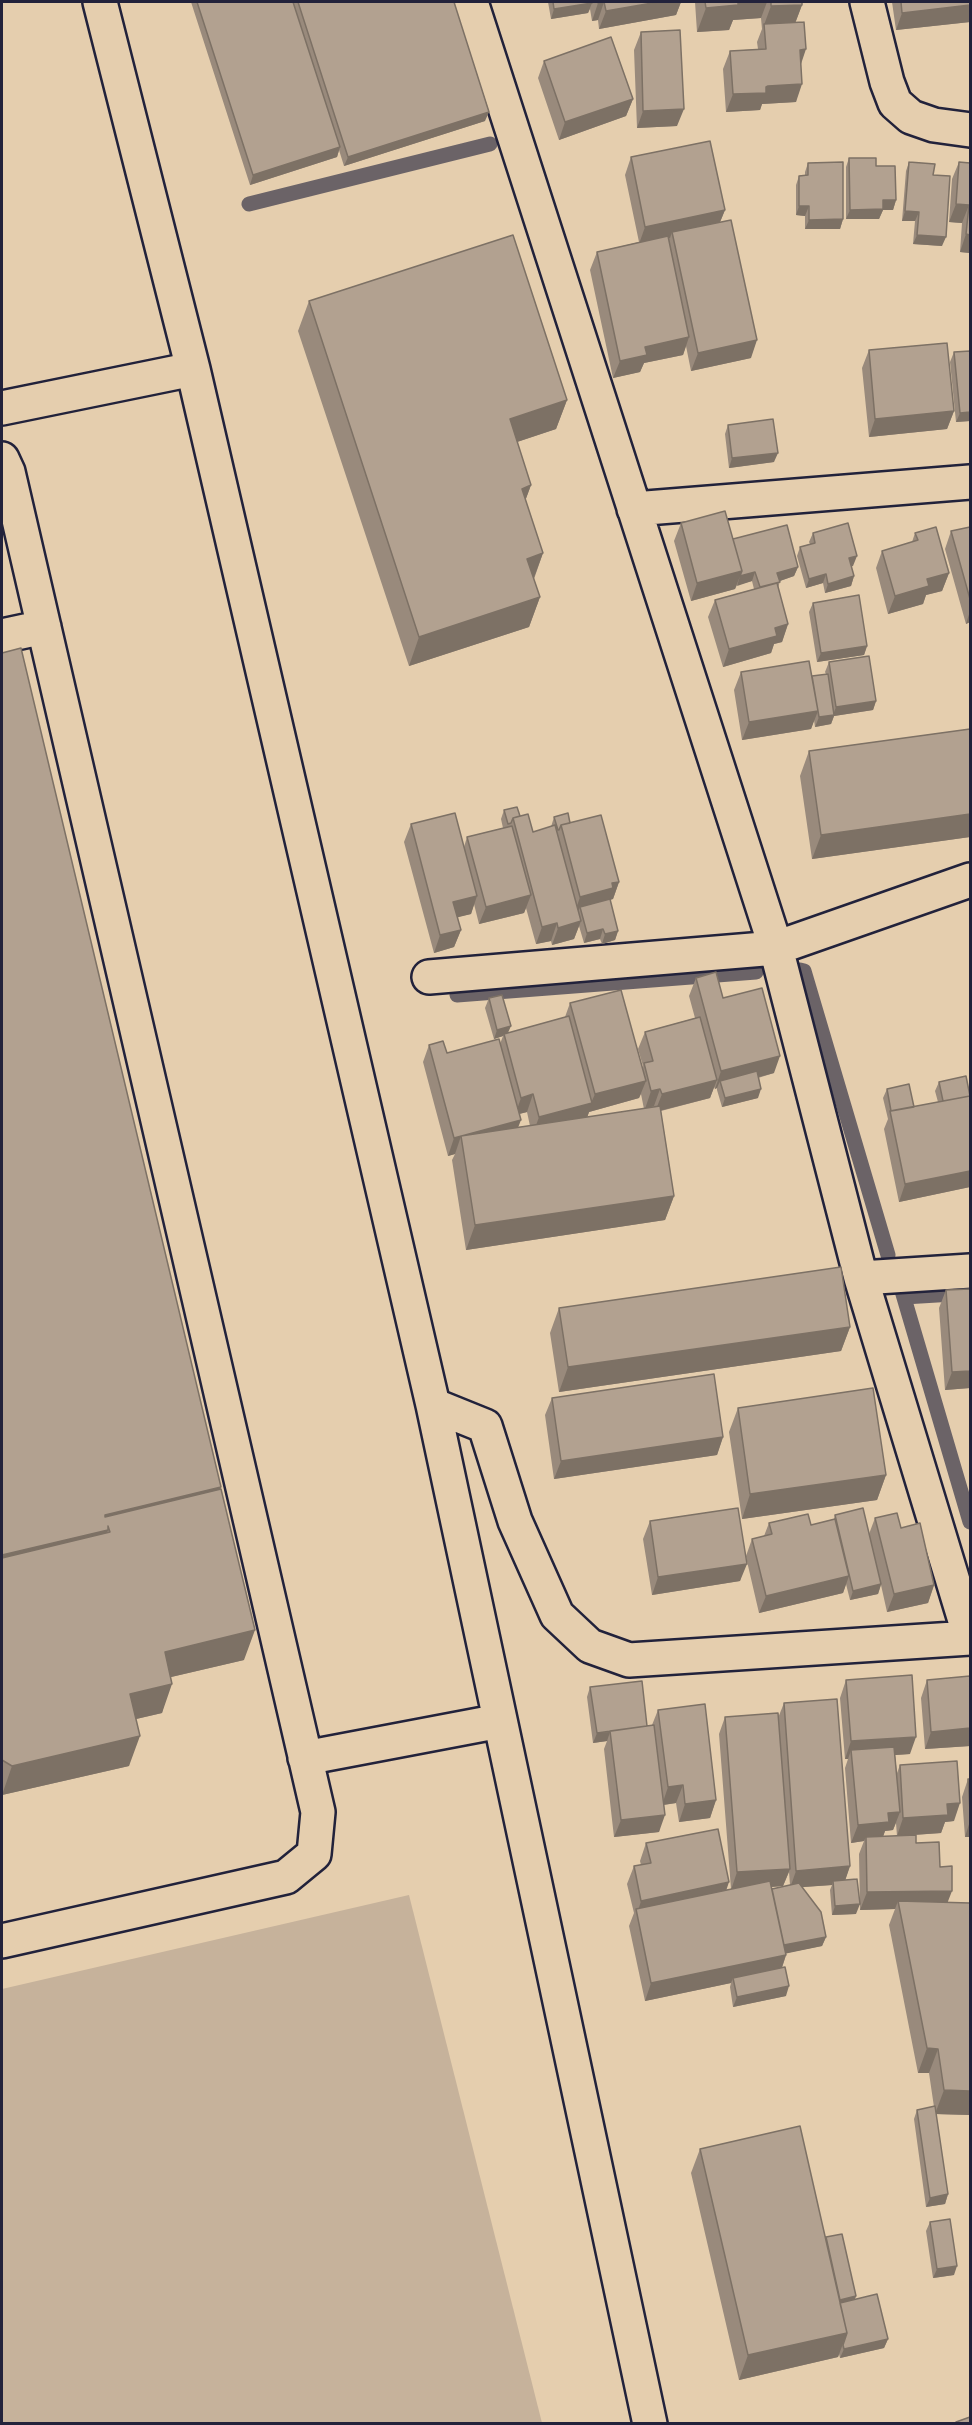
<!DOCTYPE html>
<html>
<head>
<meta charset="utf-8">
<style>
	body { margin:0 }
	#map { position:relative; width:972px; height:2425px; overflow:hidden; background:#e5ceae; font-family:Itim,sans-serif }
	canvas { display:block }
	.frame { position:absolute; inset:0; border:3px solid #22223b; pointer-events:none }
</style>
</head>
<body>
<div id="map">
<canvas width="972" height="2425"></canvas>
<div class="frame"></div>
</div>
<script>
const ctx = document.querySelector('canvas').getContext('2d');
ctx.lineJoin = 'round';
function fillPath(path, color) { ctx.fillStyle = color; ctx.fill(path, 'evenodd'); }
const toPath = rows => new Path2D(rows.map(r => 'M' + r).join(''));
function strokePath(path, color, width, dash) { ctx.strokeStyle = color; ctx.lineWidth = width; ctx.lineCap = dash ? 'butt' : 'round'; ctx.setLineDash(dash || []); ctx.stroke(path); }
fillPath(toPath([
	[409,1895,542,2423,2,2423,2,1989]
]), '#c6b29b');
strokePath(toPath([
	[249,204,490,144],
	[800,970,804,971,888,1255],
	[457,995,756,972],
	[902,1291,970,1522],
	[904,1297,970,1293]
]), '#6b6367', 15);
const minor = toPath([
	[100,2,193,369,433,1405,650,2424],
	[471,2,776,948,861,1278,970,1637],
	[867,2,887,82,895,103,911,117,934,125,970,130],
	[2,408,193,369],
	[2,459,8,472,318,1812,314,1854,286,1877,2,1941],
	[634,509,970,482],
	[2,636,44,627],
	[429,977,776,948,970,880],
	[861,1278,970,1271],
	[433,1405,485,1426,515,1521,557,1615,590,1646,629,1660,970,1638],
	[305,1758,500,1721]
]);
strokePath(minor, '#22223b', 38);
strokePath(minor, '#e5ceae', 33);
fillPath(toPath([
	[191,2,454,2,485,121,344,166,339,150,337,157,250,185],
	[548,2,681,2,676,15,599,29,598,20,592,21,590,9,588,13,551,19],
	[695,2,802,2,802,5,795,23,801,63,796,102,762,104,760,110,726,112,723,69,730,51,758,49,757,42,762,29,761,18,733,20,729,30,697,32],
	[892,2,970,2,970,22,896,30],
	[641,32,677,126,637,128,634,50],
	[544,61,633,99,626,116,559,140,538,78],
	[631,157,725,210,720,222,751,358,691,371,686,346,683,355,644,363,640,372,613,378,590,270,597,252,639,242,625,175],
	[849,158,876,166,896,200,893,210,883,210,879,219,846,219,846,167],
	[909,162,942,246,913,244,915,221,902,221,906,171],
	[959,162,970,163,970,253,960,252,962,223,949,222,952,179],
	[808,163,843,219,840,229,805,229,805,216,796,215,796,185,799,176,805,175,805,172],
	[309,301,567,400,556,429,517,442,531,485,525,501,543,553,534,579,540,597,529,627,409,666,298,331],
	[869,350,954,411,947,429,869,437,862,368],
	[970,351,970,421,956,422,950,362,954,352],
	[728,425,774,462,729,468,725,434],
	[681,523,733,539,798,567,794,576,780,581,778,588,788,624,782,642,774,644,771,653,723,667,708,617,715,600,754,589,752,581,737,585,735,589,691,601,674,541],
	[970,527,970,622,966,624,945,549,951,531],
	[813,533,853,566,851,566,854,576,851,586,825,593,823,583,806,588,797,556,800,547,810,544,809,542],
	[915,533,949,573,942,591,926,595,923,604,888,614,876,568,882,551,912,542],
	[813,603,867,646,864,655,817,662,809,612],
	[2,653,221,1489,244,1660,171,1677,162,1713,136,1719,129,1766,2,1795],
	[829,662,876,701,873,710,834,716,831,724,815,727,814,720,811,729,742,740,734,690,741,672,812,677,826,674,825,672],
	[970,729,970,837,812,859,800,776,809,751],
	[504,810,520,816,533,832,551,827,554,817,570,823,619,882,613,899,610,900,618,931,615,940,602,944,600,939,584,943,579,926,574,939,552,945,551,941,536,944,526,908,524,913,479,924,474,904,471,914,457,917,461,930,454,947,434,953,404,842,411,824,464,847,467,837,503,828,501,819],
	[696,978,723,998,774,1073,758,1078,758,1098,722,1107,717,1090,717,1088,715,1089,714,1087,710,1098,661,1111,674,1196,665,1220,466,1250,452,1160,455,1154,448,1156,423,1062,429,1045,447,1053,500,1044,503,1036,494,1039,485,1008,489,998,508,1033,565,1017,570,1003,642,1068,643,1066,638,1049,645,1032,695,1018,689,996],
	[641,1094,644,1109,587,1117,589,1112,639,1098],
	[527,1112,530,1126,518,1127,519,1114],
	[939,1082,970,1096,970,1187,899,1202,884,1129,888,1119,883,1098,887,1089,914,1107,938,1102,935,1091],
	[970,1289,970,1388,945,1390,939,1308,946,1290],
	[559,1308,850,1327,841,1351,559,1392,550,1333],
	[552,1398,723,1437,717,1455,554,1479,545,1415],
	[738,1408,886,1475,877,1500,742,1519,729,1432],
	[835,1515,869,1534,875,1518,901,1528,934,1585,928,1603,887,1612,881,1585,878,1594,850,1600,846,1584,843,1593,759,1613,746,1557,740,1581,652,1595,643,1539,650,1521,746,1556,752,1539,764,1536,769,1523,811,1525,834,1519],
	[970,1676,970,1746,925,1749,921,1698,927,1680],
	[846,1680,910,1754,895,1755,897,1773,900,1765,954,1821,945,1822,941,1833,901,1836,916,1843,940,1867,948,1902,970,2115,936,2114,948,2194,945,2204,926,2207,914,2119,917,2110,934,2107,929,2073,918,2073,889,1925,895,1909,860,1910,859,1854,864,1841,851,1843,845,1768,848,1759,845,1759,840,1698],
	[896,1823,897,1836,883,1836,885,1831,893,1830],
	[590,1687,647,1726,652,1725,658,1710,716,1800,710,1818,679,1822,676,1803,664,1805,659,1832,614,1837,604,1749,607,1741,593,1743,587,1697],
	[784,1703,850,1866,845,1880,856,1914,832,1915,830,1890,832,1885,802,1887,826,1937,822,1946,786,1953,786,1955,782,1968,786,1996,733,2007,730,1987,731,1983,645,2001,629,1926,634,1913,627,1884,634,1866,641,1865,640,1861,646,1843,727,1890,731,1889,719,1734,725,1717,778,1718],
	[789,1872,790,1885,772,1889,772,1887,783,1886],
	[968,1779,970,1779,970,1837,965,1837,962,1797],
	[700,2149,826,2237,856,2296,855,2299,888,2339,884,2348,840,2358,839,2354,838,2357,739,2380,691,2173],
	[930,2222,954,2275,933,2278,926,2231]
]), '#998a7c');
fillPath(toPath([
	[604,2,598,20,592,21,598,3],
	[658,2,681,2,676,15,599,29,606,11],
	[735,2,767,2,761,18,733,20,729,30,697,32,706,8],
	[592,3,588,13,551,19,554,9],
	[802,5,793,29,764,25,771,6],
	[970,5,970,22,896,30,902,13],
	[806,49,800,67,800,50],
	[802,84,796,102,762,104,760,110,726,112,733,94,768,86],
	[633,99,626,116,559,140,565,122],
	[684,109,677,126,637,128,643,111],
	[489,112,485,121,344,166,348,157],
	[340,147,337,157,250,185,253,175],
	[883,200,896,200,893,210,883,210,879,219,846,219,850,210],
	[956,204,969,205,962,223,949,222],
	[799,206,809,206,805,216,796,215],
	[725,210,718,227,672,232,670,238,639,244,645,227],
	[905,211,919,212,915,221,902,221],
	[843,219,840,229,805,229,809,220],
	[966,234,970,235,970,253,960,252],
	[917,235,946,237,942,246,913,244],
	[689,337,683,355,644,363,640,372,613,378,620,361,645,347],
	[757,340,751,358,691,371,698,353],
	[567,400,556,429,499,448,510,419],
	[954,411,947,429,869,437,875,419],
	[970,412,970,421,956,422,960,413],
	[778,453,774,462,729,468,732,458],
	[531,485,520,515,522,489],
	[543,553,532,583,527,559],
	[857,556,853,566,846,568,849,558],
	[798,567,794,576,774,583,777,573],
	[742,571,735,589,691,601,697,583],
	[755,572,752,581,737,586,740,576],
	[949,573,942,591,926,595,923,604,888,614,895,596,927,579],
	[826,574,823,583,806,588,809,579],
	[854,576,851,586,825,593,828,584],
	[540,597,529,627,409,666,419,637],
	[970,611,970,622,966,624],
	[788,624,782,642,774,644,771,653,723,667,729,649,775,628],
	[867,646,864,655,817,662,821,653],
	[876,701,873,710,834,716,831,724,815,727,819,717,833,715,836,707],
	[818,711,811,729,742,740,749,722],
	[970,814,970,837,812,859,821,835],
	[619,882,613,899,580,907,577,914,574,915,580,897,612,883],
	[531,895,524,913,479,924,486,907],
	[477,896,471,914,447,920,453,902],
	[581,921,574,939,552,945,558,928],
	[557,923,551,941,536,944,542,927],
	[603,929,600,939,584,943,587,933],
	[461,930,454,947,434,953,440,935],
	[618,931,615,940,602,944,605,934],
	[511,1026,507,1035,504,1034,503,1036,494,1039,497,1030],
	[780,1056,774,1073,722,1087,720,1081,717,1088,715,1089,721,1071],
	[717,1080,710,1098,655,1112,662,1094],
	[646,1081,639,1098,589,1112,586,1121,533,1134,539,1117,591,1103,595,1094],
	[660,1089,654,1106,645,1109,651,1091],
	[761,1089,758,1098,722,1107,725,1098],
	[533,1094,527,1112,515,1115,521,1098],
	[521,1120,514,1138,461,1136],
	[461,1136,455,1154,448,1156,454,1138],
	[970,1171,970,1187,899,1202,905,1184],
	[674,1196,665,1220,466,1250,475,1225],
	[850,1327,841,1351,559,1392,568,1367],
	[970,1371,970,1388,945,1390,952,1372],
	[723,1437,717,1455,554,1479,561,1461],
	[886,1475,877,1500,742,1519,750,1494],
	[221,1487,211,1517,110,1532,108,1526,108,1530,97,1559,2,1582,2,1555,105,1515],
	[747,1564,740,1581,652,1595,658,1577],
	[849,1576,843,1593,759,1613,766,1596],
	[881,1584,878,1594,850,1600,853,1591],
	[934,1585,928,1603,887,1612,894,1594],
	[255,1630,244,1660,154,1681,165,1652],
	[172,1684,162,1713,119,1723,130,1694],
	[970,1728,970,1746,925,1749,931,1732],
	[610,1732,607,1741,593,1743,597,1733],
	[140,1736,129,1766,2,1795,12,1766],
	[916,1737,910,1754,852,1758,851,1750,848,1759,845,1759,851,1741],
	[683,1785,676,1803,662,1805,668,1787],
	[716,1800,710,1818,679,1822,685,1804],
	[960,1803,954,1821,945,1822,941,1833,897,1836,903,1818,947,1804],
	[900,1812,893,1830,885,1831,882,1840,866,1837,864,1841,851,1843,858,1825,888,1813],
	[665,1815,659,1832,614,1837,621,1820],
	[970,1821,970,1837,965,1837],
	[850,1866,844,1884,833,1881,832,1885,790,1888,796,1871],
	[790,1869,783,1886,731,1890,737,1872],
	[729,1882,723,1900,637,1914,641,1901],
	[952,1891,945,1909,898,1901,895,1909,860,1910,867,1892],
	[860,1904,856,1914,832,1915,835,1906],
	[826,1937,822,1946,779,1955,782,1945],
	[786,1955,780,1973,733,1978,731,1983,645,2001,651,1983],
	[789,1986,786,1996,733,2007,737,1997],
	[927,2048,938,2049,929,2073,918,2073],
	[944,2090,970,2091,970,2115,935,2114],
	[948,2194,945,2204,926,2207,930,2198],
	[957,2266,954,2275,933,2278,937,2269],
	[856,2296,852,2306,833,2302],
	[847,2333,838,2357,739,2380,748,2355],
	[888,2339,884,2348,840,2358,844,2349]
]), '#7d7165');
const building = toPath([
	[197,2,293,2,340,147,253,175,197,2],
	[298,2,454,2,489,112,348,157,298,2],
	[553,2,591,2,592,3,554,9,553,2],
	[598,2,658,2,606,11,604,2,598,3,598,2],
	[705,2,738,2,738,5,706,8,705,2],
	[771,2,802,2,802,5,771,6,771,2],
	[901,2,970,2,970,5,902,13,901,2],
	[804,22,806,49,800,50,802,84,768,86,766,87,766,93,733,94,730,51,766,49,764,24,804,22],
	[680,30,684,109,643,111,641,32,680,30],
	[611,37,633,99,565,122,544,61,611,37],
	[710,141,725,210,645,227,631,157,710,141],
	[849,158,876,158,876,166,895,166,896,200,883,200,883,209,850,210,849,158],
	[843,162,843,219,809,220,809,206,799,206,799,176,808,175,808,163,843,162],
	[909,162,935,164,933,175,950,176,946,237,917,235,919,212,905,211,909,162],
	[959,162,970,163,970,235,966,234,969,205,956,204,959,162],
	[731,220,757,340,698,353,672,232,731,220],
	[513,235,567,400,510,419,531,485,522,489,543,553,527,559,540,597,419,637,309,301,513,235],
	[668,236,689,337,645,347,647,355,620,361,597,252,668,236],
	[947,343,954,411,875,419,869,350,947,343],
	[970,351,970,412,960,413,954,352,970,351],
	[773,419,778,453,732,458,728,425,773,419],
	[725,511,742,571,697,583,681,523,725,511],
	[848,523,857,556,849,558,854,576,828,584,826,574,809,579,800,547,815,543,813,533,848,523],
	[787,525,798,567,777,573,780,582,760,587,755,572,740,576,742,571,733,539,787,525],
	[936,527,949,573,927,579,929,586,895,596,882,551,918,540,915,533,936,527],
	[970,527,970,599,951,531,970,527],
	[777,583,788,624,775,628,777,636,729,649,715,600,777,583],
	[859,595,867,646,821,653,813,603,859,595],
	[21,648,221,1487,105,1515,105,1517,221,1489,255,1630,165,1652,172,1684,130,1694,140,1736,12,1766,2,1760,2,1558,110,1532,108,1526,108,1530,2,1555,2,653,21,648],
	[869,656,876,701,836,707,829,662,869,656],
	[809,661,818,711,749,722,741,672,809,661],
	[828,674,834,715,819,717,812,676,828,674],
	[970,729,970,814,821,835,809,751,970,729],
	[517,807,520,816,513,818,511,823,508,824,504,810,517,807],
	[455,813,477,896,453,902,461,930,440,935,411,824,455,813],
	[568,813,570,823,561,825,559,830,558,830,554,817,568,813],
	[528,814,533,832,555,825,581,921,558,928,557,923,542,927,513,818,528,814],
	[601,815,619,882,612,883,613,888,580,897,561,825,601,815],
	[512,826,531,895,486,907,467,837,512,826],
	[610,899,618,931,605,934,603,929,587,933,580,907,610,899],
	[716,972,723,998,762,988,780,1056,721,1071,696,978,716,972],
	[621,990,646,1081,595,1094,570,1003,621,990],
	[502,995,511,1026,497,1030,489,998,502,995],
	[569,1016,592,1103,539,1117,533,1094,521,1098,504,1034,569,1016],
	[700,1017,717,1080,662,1094,660,1089,651,1091,644,1063,653,1061,645,1032,700,1017],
	[499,1039,521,1120,454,1138,429,1045,443,1041,447,1053,499,1039],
	[757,1071,761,1089,725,1098,720,1081,757,1071],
	[966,1076,970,1096,943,1101,939,1082,966,1076],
	[909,1084,914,1107,891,1111,887,1089,909,1084],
	[970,1096,970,1171,905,1184,890,1111,970,1096],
	[660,1106,674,1196,475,1225,461,1136,660,1106],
	[841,1267,850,1327,568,1367,559,1308,841,1267],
	[970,1289,970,1371,952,1372,946,1290,970,1289],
	[714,1374,723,1437,561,1461,552,1398,714,1374],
	[873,1388,886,1475,750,1494,738,1408,873,1388],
	[738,1508,747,1564,658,1577,650,1521,738,1508],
	[863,1508,881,1584,853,1591,835,1515,863,1508],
	[897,1513,901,1528,920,1523,934,1585,894,1594,875,1518,897,1513],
	[808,1514,811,1525,835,1519,849,1576,766,1596,752,1539,772,1534,769,1523,808,1514],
	[912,1675,916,1737,851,1741,846,1680,912,1675],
	[970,1676,970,1728,931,1732,927,1680,970,1676],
	[642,1681,647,1726,597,1733,590,1687,642,1681],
	[837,1699,850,1866,796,1871,784,1703,837,1699],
	[705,1704,716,1800,685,1804,683,1785,668,1787,658,1710,705,1704],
	[778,1713,790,1869,737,1872,725,1717,778,1713],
	[654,1725,665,1815,621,1820,610,1731,654,1725],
	[894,1747,900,1812,888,1813,889,1822,858,1825,851,1750,894,1747],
	[957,1761,960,1803,947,1804,948,1815,903,1818,900,1765,957,1761],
	[968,1779,970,1779,970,1811,968,1779],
	[718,1829,729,1882,641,1901,634,1866,651,1863,646,1843,718,1829],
	[916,1835,916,1843,939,1842,940,1867,952,1866,952,1891,867,1892,866,1837,916,1835],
	[857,1879,860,1904,835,1906,833,1881,857,1879],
	[770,1881,786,1955,651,1983,636,1909,770,1881],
	[799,1883,821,1912,826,1937,784,1945,772,1889,799,1883],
	[898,1901,970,1903,970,2091,944,2090,938,2049,927,2048,898,1901],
	[785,1967,789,1986,737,1997,733,1978,785,1967],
	[935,2106,948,2194,930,2198,917,2110,935,2106],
	[800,2126,847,2333,748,2355,700,2149,800,2126],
	[950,2219,957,2266,937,2269,930,2222,950,2219],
	[842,2234,856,2296,840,2300,826,2237,842,2234],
	[877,2294,888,2339,844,2349,843,2345,847,2333,840,2303,877,2294],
	[970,2417,970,2424,957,2424,956,2422,970,2417]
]);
fillPath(building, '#b2a190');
strokePath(building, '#7d7165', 1.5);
</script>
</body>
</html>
